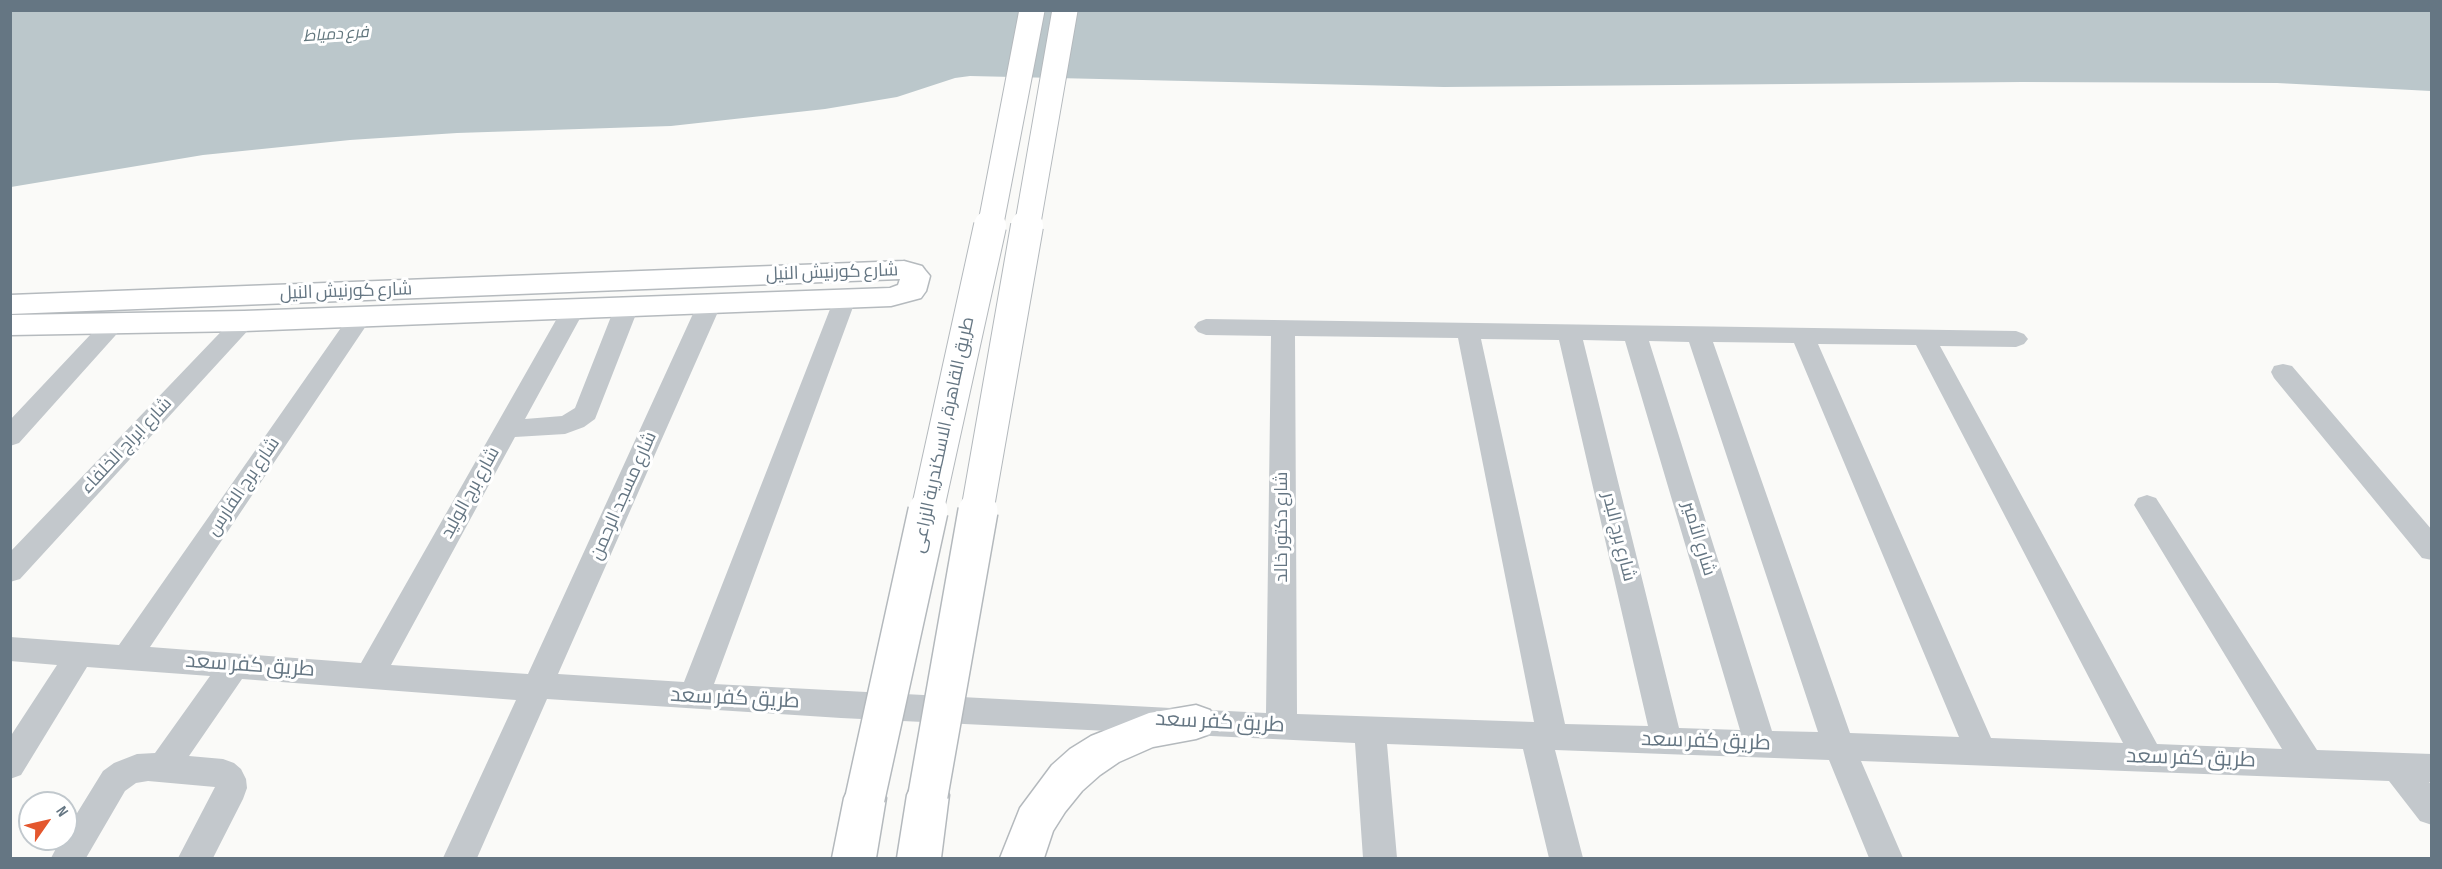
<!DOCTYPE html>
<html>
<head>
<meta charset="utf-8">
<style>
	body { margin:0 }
	#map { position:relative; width:2442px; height:869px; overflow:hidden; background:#fafaf8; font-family:"Sofia Sans Condensed",sans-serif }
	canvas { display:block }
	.frame { position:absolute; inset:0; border:12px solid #657683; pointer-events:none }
	.north { position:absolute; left:18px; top:791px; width:60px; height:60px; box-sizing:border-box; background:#fff; border:2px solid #c1c8cd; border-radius:50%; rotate:56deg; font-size:16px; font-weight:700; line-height:24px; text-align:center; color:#657683 }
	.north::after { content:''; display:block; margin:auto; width:21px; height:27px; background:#e4572e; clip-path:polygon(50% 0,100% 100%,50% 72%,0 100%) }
</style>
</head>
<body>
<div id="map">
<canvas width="2442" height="869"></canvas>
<div class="frame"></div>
<div class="north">N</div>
</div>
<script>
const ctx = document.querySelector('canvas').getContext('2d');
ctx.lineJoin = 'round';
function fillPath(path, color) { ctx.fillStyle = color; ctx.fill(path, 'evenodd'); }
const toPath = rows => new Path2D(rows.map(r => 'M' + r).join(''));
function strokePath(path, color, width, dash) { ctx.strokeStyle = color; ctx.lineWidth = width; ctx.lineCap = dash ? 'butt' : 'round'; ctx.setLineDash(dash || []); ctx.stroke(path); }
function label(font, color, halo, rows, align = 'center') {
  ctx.font = font + ' "Sofia Sans Condensed",Cairo,sans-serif'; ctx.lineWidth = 6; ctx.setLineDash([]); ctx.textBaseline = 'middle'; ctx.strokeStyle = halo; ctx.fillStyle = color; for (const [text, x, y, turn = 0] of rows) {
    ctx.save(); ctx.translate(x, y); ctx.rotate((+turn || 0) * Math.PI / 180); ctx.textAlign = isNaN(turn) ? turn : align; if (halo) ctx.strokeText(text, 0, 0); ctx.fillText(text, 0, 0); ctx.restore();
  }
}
fillPath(toPath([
	[11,11,2431,11,2431,91,2277,83,2022,82,1444,87,970,76,955,78,897,97,825,109,671,126,457,133,350,140,203,155,11,187]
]), '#bbc7cb');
const major = toPath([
	[904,261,922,266,925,270,930,276,926,291,921,298,891,306,244,331,10,335,10,315,244,311,890,288,898,285,900,279,10,314,10,295,904,261]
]);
const highway = toPath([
	[1196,705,1210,710,1216,722,1210,734,1196,739,1153,747,1119,762,1100,775,1082,791,1065,812,1053,831,1044,858,1000,858,1020,808,1052,765,1070,749,1091,736,1149,713,1196,705],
	[928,776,943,782,949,795,941,858,897,858,907,795,913,782,928,776],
	[865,779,880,785,886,798,876,858,832,858,844,798,850,785,865,779]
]);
strokePath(major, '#b5babe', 3);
strokePath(highway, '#b4b9bd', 3);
fillPath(toPath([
	[845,292,853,294,856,299,714,684,1266,713,1271,336,1206,335,1198,332,1194,327,1198,322,1206,319,2016,331,2024,334,2028,339,2024,344,2016,347,1940,346,2157,744,2282,749,2134,505,2138,498,2147,495,2156,498,2317,750,2432,754,2432,782,2429,782,2432,785,2432,825,2420,821,2389,781,1861,761,1903,858,1869,858,1829,760,1555,750,1583,858,1549,858,1523,749,1387,744,1397,858,1363,858,1355,743,841,718,547,699,477,858,443,858,516,700,242,679,189,756,223,759,234,763,241,769,246,779,247,788,243,799,213,858,178,858,215,787,148,781,136,783,125,791,86,858,51,858,61,839,66,839,66,831,103,771,114,763,137,754,155,753,210,676,87,667,21,775,10,779,10,737,57,665,10,661,10,637,119,645,352,312,360,310,368,312,372,317,150,647,361,663,564,306,572,304,580,306,584,311,525,419,562,416,575,408,614,309,618,304,626,302,634,304,638,309,595,419,584,427,565,434,515,437,391,665,528,674,697,305,701,300,709,298,717,300,721,305,558,674,684,682,834,299,837,294,845,292],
	[1295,336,1458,338,1534,722,1297,714,1295,336],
	[1481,339,1559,340,1648,726,1565,724,1481,339],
	[1583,340,1625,341,1740,730,1679,728,1583,340],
	[1649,341,1689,342,1818,732,1772,731,1649,341],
	[1713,342,1794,343,1959,737,1850,733,1713,342],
	[1818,344,1916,345,2123,743,1991,738,1818,344],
	[244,313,252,316,256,321,252,326,20,579,10,582,10,552,236,316,244,313],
	[115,314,123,317,127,322,123,327,19,443,10,446,10,420,107,317,115,314],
	[2283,364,2292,366,2432,530,2432,560,2422,558,2274,378,2271,372,2274,366,2283,364]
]), '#c3c8cc');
fillPath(major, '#fff');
fillPath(highway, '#fff');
const highwayBridgeFar2 = toPath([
	[990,228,1032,10],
	[1027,228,1065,10]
]);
const highwayBridgeFar1 = toPath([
	[927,512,990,226],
	[977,512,1027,226]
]);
const highwayBridge = toPath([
	[928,795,978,511],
	[865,798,928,511]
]);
strokePath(highwayBridgeFar2, '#b4b9bd', 27, []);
strokePath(highwayBridgeFar1, '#b4b9bd', 34, []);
strokePath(highwayBridge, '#b4b9bd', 42, []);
strokePath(highwayBridgeFar2, '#fff', 25);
strokePath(highwayBridgeFar1, '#fff', 32);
strokePath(highwayBridge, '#fff', 39);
label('italic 16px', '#60757c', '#fff', [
	["فرع دمياط",336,35,-4]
]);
label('18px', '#657683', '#fff', [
	["شارع كورنيش النيل",832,273,-2],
	["شارع كورنيش النيل",346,292,-2],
	["طريق القاهرة, الاسكندرية الزراعى",944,435,-78],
	["شارع ابراج الخلفاء",127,446,-47],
	["شارع برج الفارس",244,487,-56],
	["شارع برج الوليد",471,493,-61],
	["شارع مسجد الرحمن",624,496,-66],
	["شارع دكتور خالد",1282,527,-90],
	["شارع برج البدر",1618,537,76],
	["شارع الأمير",1698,539,73]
]);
label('21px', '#657683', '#fff', [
	["طريق كفر سعد",250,666,4],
	["طريق كفر سعد",735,699,3],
	["طريق كفر سعد",1220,723,3],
	["طريق كفر سعد",1706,742,2],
	["طريق كفر سعد",2191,759,2]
]);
</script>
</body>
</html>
